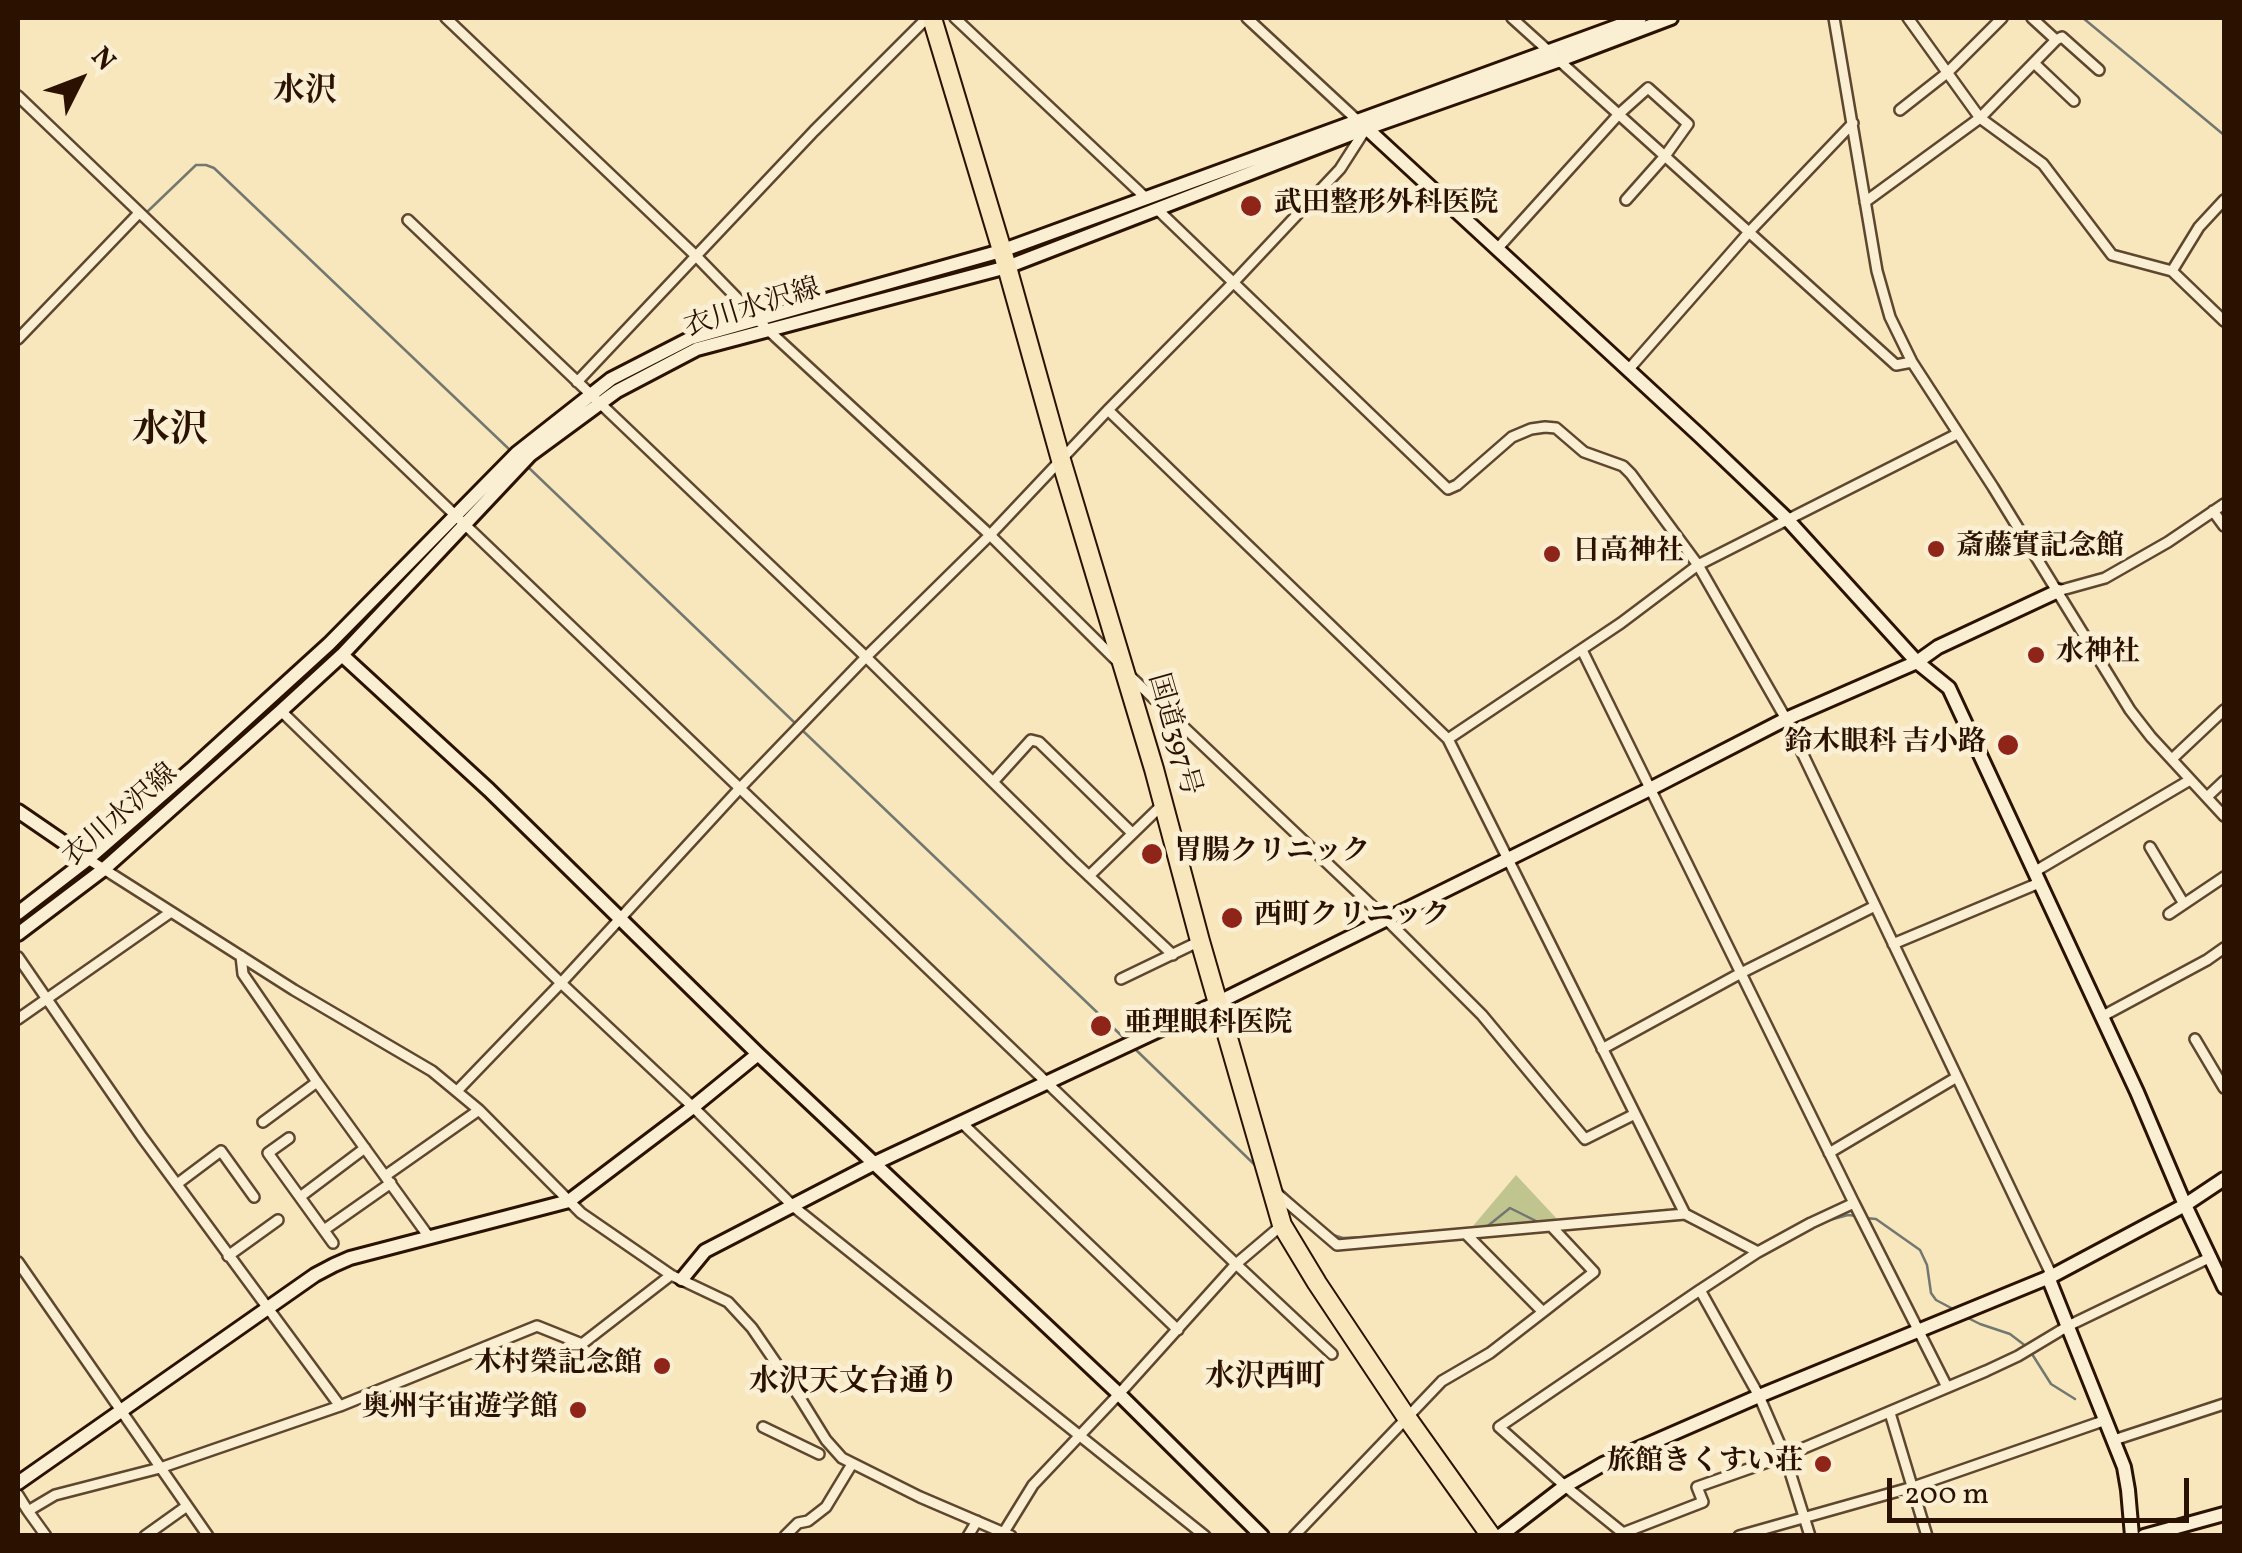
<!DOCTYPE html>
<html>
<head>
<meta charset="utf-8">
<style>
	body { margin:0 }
	#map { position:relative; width:2242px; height:1553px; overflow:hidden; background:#f8e6bc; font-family:Vollkorn,serif }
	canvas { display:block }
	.frame { position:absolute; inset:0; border:20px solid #2b1100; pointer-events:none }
	.north { position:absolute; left:30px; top:30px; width:100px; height:100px; -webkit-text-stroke:8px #faefd3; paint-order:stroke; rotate:48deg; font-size:28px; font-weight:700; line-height:40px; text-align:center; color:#2b1100 }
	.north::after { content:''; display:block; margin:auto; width:35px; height:45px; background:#2b1100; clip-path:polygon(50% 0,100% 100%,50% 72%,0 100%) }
	.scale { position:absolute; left:1887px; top:1478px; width:302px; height:45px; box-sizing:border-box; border:5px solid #2b1100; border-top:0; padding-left:12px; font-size:30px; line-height:35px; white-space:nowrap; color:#2b1100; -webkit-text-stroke:8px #faefd3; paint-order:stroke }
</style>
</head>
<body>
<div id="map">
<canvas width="2242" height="1553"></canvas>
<div class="frame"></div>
<div class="north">N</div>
<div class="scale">200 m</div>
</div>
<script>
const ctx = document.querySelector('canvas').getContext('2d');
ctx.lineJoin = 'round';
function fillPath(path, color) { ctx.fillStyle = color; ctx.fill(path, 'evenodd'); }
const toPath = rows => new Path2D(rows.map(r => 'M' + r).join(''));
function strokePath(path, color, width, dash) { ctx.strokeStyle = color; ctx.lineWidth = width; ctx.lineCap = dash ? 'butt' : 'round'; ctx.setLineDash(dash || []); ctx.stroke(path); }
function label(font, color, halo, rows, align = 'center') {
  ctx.font = font + ' Vollkorn,"Noto Serif JP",serif'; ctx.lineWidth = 10; ctx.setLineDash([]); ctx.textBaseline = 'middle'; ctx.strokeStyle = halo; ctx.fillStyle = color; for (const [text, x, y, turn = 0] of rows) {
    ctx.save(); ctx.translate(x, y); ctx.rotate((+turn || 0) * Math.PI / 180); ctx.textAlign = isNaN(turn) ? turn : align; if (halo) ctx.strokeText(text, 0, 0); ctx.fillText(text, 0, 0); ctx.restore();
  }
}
fillPath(toPath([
	[1516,1175,1558,1220,1473,1226]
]), '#c0c48e');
strokePath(toPath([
	[2083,18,2224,135],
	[147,212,196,165,206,165,214,168,511,451],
	[18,346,141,218],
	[528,467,796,724],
	[802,730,1125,1039],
	[1134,1048,1258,1168],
	[1279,1187,1313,1219],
	[1628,1215,1667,1210,1669,1211],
	[1680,1218,1714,1234],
	[1865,1218,1876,1219,1920,1250,1927,1265,1931,1293,1936,1300,1953,1309],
	[1826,1221,1848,1215,1857,1216],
	[1484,1229,1510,1208,1540,1223],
	[1330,1234,1343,1238,1391,1236],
	[1756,1255,1760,1257,1806,1231],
	[1968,1318,1980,1324,2010,1334,2027,1347],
	[2032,1354,2051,1384,2075,1399]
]), '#727870', 2.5);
const street = toPath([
	[446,18,696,256,767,329,990,535,1115,659],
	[955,18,1147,199],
	[1247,18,1358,121],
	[1512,18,1896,365,1912,362],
	[1834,18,1877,271,1890,317,1912,362,1993,487,2130,710,2151,737,2224,816],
	[1908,18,1980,118,2056,40,2032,18],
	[2056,40,2062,37,2099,70],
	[2034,63,2074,101],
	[18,96,1236,1264,1282,1225],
	[1900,110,1947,73,2002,18],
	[2224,200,2199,227,2172,271,2224,321],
	[1865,202,1980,118,2043,164,2112,255,2172,271],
	[1158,210,1448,489,1457,485,1512,437,1531,429,1545,427,1556,428,1584,452,1623,466,1631,474,1698,565,1786,719,2052,1276],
	[408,220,866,657,1072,860,1173,955],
	[1497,249,1619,114,1648,88,1688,124,1665,156,1626,200],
	[18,339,139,213],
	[1629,369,1750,231,1853,123],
	[577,382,814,131,927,18],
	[1108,410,1448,739,1685,1214],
	[2213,511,2224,526],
	[2058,591,2105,578,2168,542,2224,504],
	[1582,650,1854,1203],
	[1130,676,1386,919,1482,1015,1585,1139,1635,1114],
	[281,711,561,983,693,1107,794,1207,1205,1536],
	[1448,739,1621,623,1698,565,1957,434],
	[2172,759,2224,710],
	[993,782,1031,740,1039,742,1132,833],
	[2207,797,2224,781],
	[2150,847,2184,904],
	[88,859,294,990,432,1071,479,1110,581,1213,671,1275,728,1302,752,1328,800,1398,826,1440,842,1458,920,1497,1011,1536],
	[2034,872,2190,780],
	[1089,876,1162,805],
	[2169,914,2224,877],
	[1893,944,2039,883],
	[241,956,243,974,317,1082,429,1237],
	[18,957,142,1137,340,1406],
	[1121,979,1200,941],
	[2101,1017,2207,960,2224,948],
	[18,1019,171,912],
	[2195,1039,2224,1088],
	[1602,1049,1741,973,1875,906],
	[458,1090,561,983,740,788,866,657,990,535,1108,410,1233,283,1340,169,1365,130],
	[263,1122,317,1082],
	[962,1123,1178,1330],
	[289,1138,268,1153,333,1243],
	[1829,1153,1957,1077],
	[385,1176,479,1110],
	[177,1184,221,1151,254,1197],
	[1275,1192,1337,1245,1685,1214,1758,1252,1811,1223,1854,1203,1947,1387],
	[300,1197,365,1148],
	[324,1230,391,1183],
	[228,1256,278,1220],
	[18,1262,208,1536],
	[1700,1290,1758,1252],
	[1543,1312,1594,1272,1552,1227],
	[1890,1413,1927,1536],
	[763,1427,819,1454],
	[2114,1440,2224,1404],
	[18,1495,28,1511],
	[1004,1532,1033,1485,1119,1394,1236,1264,1332,1354],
	[46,1536,28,1511,55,1495,160,1468,340,1406,537,1326,582,1344,671,1275],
	[145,1536,187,1506],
	[785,1536,798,1523,808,1521,826,1507,852,1464],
	[968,1536,977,1521],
	[1294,1536,1442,1381,1490,1353,1543,1312,1466,1234],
	[1739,1536,1913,1487,2106,1420],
	[1810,1536,1785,1456,1759,1396,1700,1290,1499,1427,1565,1486,1623,1533,1703,1502,1697,1487,1785,1456,1986,1371,2018,1356,2068,1326,2211,1257]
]);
const secondary = toPath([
	[1363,125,1700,436,1787,519,1917,662,1949,688,2137,1092,2185,1205,2224,1287],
	[342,655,489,790,758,1054,1119,1394,1262,1536],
	[18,811,88,859],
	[18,913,88,859,195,766,329,644,517,453,611,379,691,338,1001,251,1640,18],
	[18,934,104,869,281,711,342,655,530,455,617,391,697,349,1007,267,1367,128,1560,60,1671,18],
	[2048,1277,2124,1467,2128,1490,2132,1536],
	[682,1279,705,1251,875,1163,1219,1002,1650,789,1786,719,1917,662,1938,647,2058,591],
	[18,1483,315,1275,334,1265,350,1258,569,1201,693,1107,758,1054],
	[1500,1536,1565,1486,1603,1464,1759,1396,2052,1276,2185,1205,2224,1179],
	[2144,1536,2224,1514]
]);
const highway = toPath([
	[932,18,1007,267,1061,460,1154,769,1200,941,1282,1225,1317,1283,1407,1418,1491,1536]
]);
strokePath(street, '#5e462f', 14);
strokePath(secondary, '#2b1100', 18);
strokePath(highway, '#2b1100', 22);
strokePath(street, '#faefd3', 9);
strokePath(secondary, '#faefd3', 12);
strokePath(highway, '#f8e6bc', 18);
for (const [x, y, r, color] of [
	[1251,206,12,"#8f2418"],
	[1936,549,10,"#8f2418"],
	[1552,554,10,"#8f2418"],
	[2036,655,10,"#8f2418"],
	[2008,745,12,"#8f2418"],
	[1152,854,12,"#8f2418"],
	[1232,918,12,"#8f2418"],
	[1101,1026,12,"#8f2418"],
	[662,1366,10,"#8f2418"],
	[578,1410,10,"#8f2418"],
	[1823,1464,10,"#8f2418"]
]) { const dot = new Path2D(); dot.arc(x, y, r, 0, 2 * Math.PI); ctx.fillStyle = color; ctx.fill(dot); strokePath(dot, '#faefd3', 4); }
label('bold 28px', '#2b1100', '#faefd3', [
	["武田整形外科医院",1274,206],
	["斎藤實記念館",1956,549],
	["日高神社",1572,554],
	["水神社",2056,655],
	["鈴木眼科 吉小路",1986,745,"right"],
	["胃腸クリニック",1174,854],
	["西町クリニック",1254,918],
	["亜理眼科医院",1124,1026],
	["木村榮記念館",642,1366,"right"],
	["奥州宇宙遊学館",558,1410,"right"],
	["旅館きくすい荘",1803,1464,"right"]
], 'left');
label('28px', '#2b1100', '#faefd3', [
	["衣川水沢線",753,310,-17],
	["国道397号",1172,735,74],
	["衣川水沢線",122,817,-41]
]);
label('bold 30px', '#2b1100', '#faefd3', [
	["水沢西町",1265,1379],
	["水沢天文台通り",854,1384]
]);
label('bold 32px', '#2b1100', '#faefd3', [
	["水沢",305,94]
]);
label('bold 38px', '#2b1100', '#faefd3', [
	["水沢",170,434]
]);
</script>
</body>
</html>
